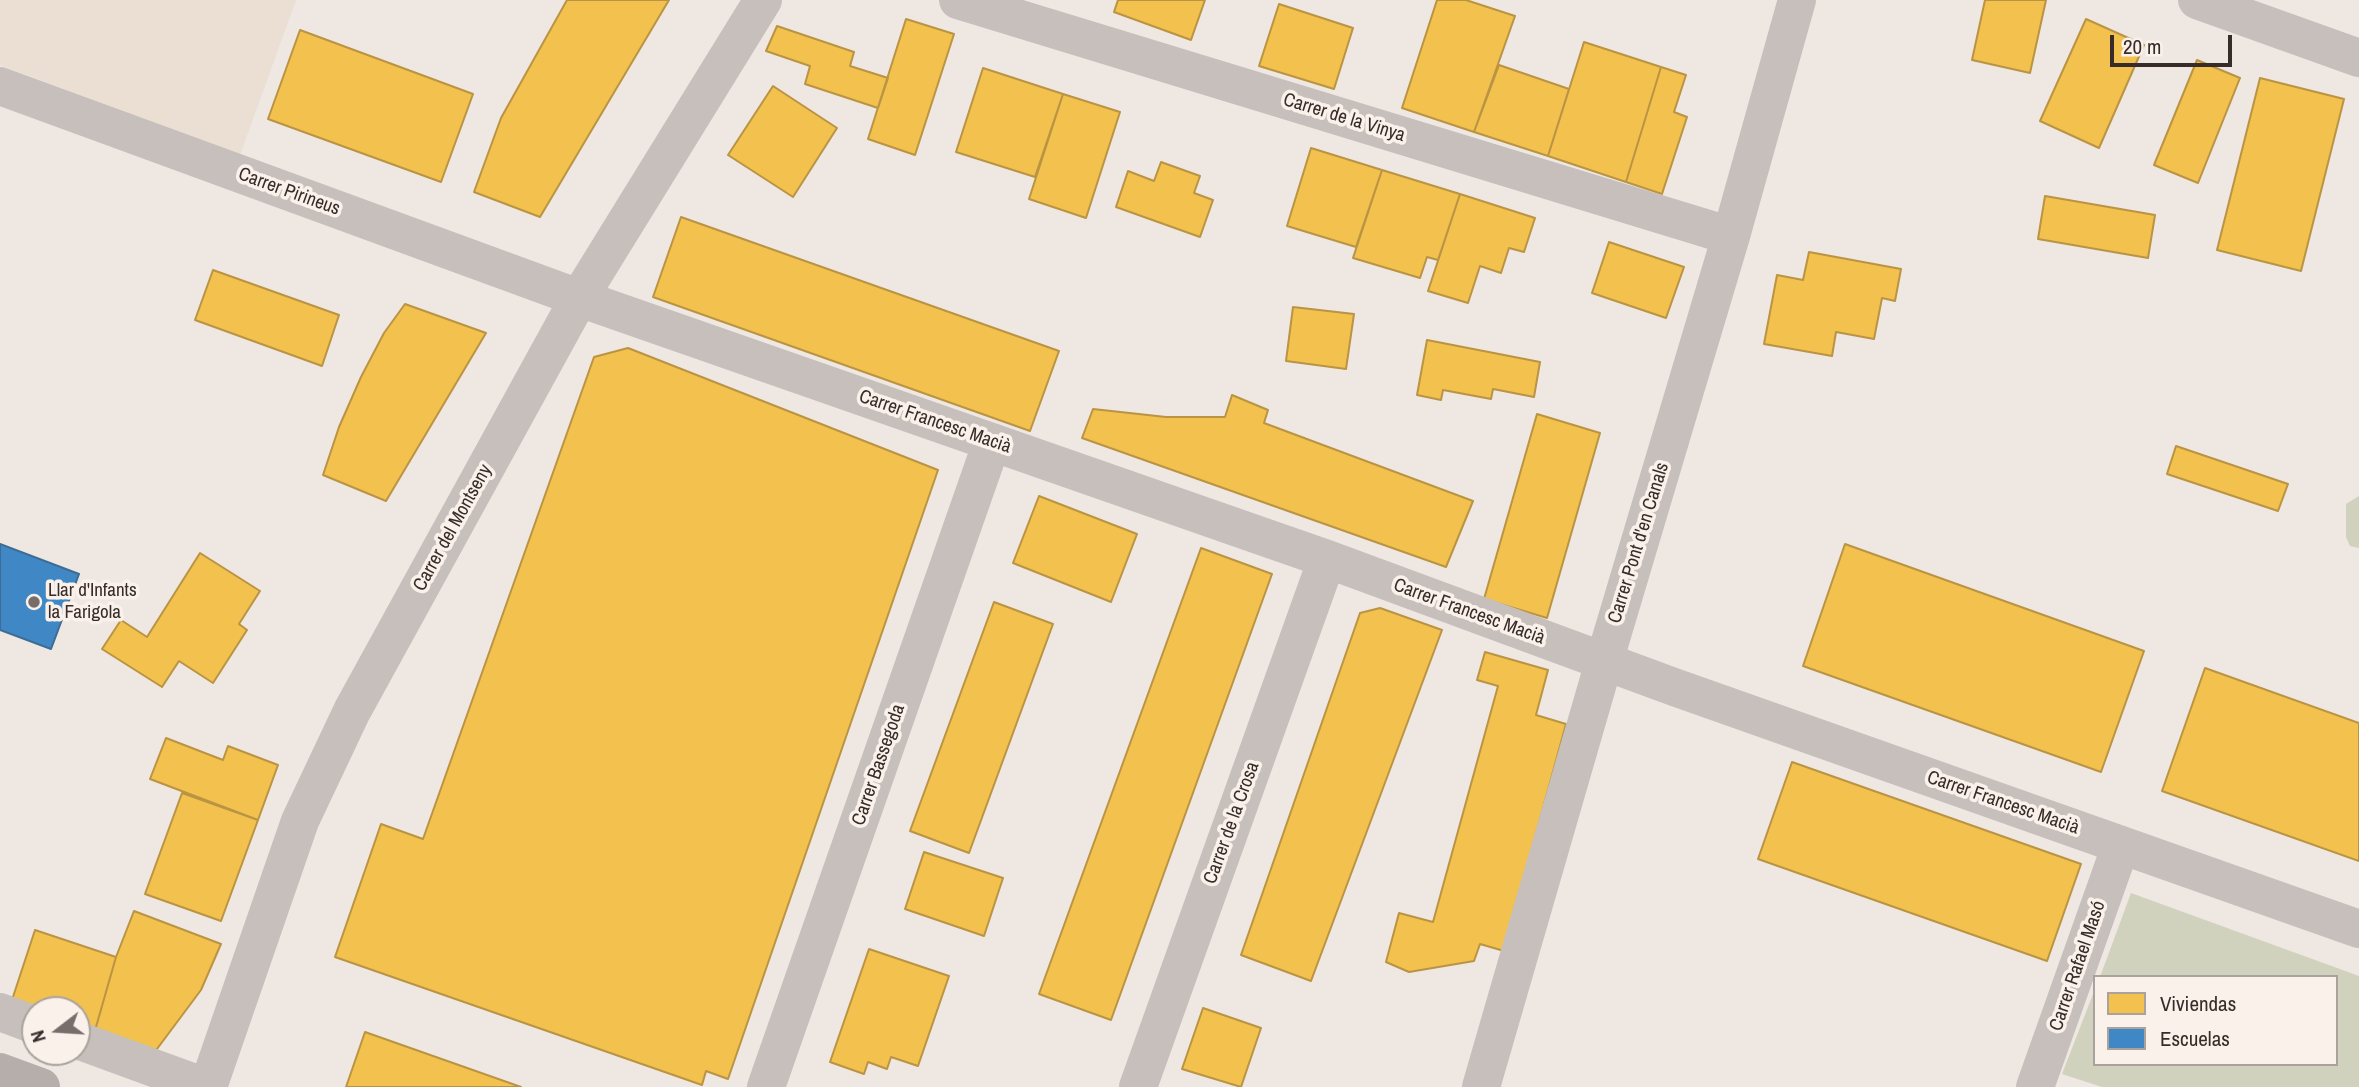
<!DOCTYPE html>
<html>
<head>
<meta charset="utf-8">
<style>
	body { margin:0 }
	#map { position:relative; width:2359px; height:1087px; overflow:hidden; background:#eee7e2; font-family:"Archivo Narrow",sans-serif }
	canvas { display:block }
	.legend { position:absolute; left:2093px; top:975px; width:245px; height:91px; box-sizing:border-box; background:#f9f1ea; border:2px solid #aba29d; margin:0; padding:9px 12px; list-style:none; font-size:21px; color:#372c29 }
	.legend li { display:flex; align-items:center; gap:14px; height:35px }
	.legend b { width:35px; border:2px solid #aba29d }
	.north { position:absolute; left:21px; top:996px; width:70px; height:70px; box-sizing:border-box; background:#f9f1ea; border:2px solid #aba29d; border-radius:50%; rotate:253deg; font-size:19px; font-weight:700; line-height:28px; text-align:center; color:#372c29 }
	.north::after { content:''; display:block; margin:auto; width:24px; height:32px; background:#776d6a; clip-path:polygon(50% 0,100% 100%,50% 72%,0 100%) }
	.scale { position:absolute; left:2110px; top:35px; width:122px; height:32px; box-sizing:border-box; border:4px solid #372c29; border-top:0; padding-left:9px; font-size:21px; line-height:24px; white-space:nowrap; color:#372c29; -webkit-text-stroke:5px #f9f1ea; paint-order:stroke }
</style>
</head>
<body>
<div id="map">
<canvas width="2359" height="1087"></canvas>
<ul class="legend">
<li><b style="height:19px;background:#f2c14e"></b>Viviendas</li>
<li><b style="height:19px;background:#3f88c5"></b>Escuelas</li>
</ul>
<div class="north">N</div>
<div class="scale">20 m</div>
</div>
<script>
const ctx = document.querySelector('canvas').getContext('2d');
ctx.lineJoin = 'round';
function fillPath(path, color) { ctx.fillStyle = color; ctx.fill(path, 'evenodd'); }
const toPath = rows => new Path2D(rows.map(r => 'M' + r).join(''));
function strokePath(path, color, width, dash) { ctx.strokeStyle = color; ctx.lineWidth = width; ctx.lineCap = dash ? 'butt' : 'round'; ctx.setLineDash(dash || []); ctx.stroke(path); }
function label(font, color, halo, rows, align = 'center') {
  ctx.font = font + ' "Archivo Narrow",sans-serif'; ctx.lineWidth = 7; ctx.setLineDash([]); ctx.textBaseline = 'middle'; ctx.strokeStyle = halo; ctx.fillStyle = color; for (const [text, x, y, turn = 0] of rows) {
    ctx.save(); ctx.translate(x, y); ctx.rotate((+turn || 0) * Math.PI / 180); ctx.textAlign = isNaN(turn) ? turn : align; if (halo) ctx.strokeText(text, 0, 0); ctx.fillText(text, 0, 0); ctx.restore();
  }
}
fillPath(toPath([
	[2359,496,2359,548,2350,546,2346,537,2346,504],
	[2131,893,2359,976,2359,1087,2102,1087,2062,1074,2095,989,2095,1064,2336,1064,2336,977,2100,977]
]), '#d0d2bd');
fillPath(toPath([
	[0,0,296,0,240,155,0,65]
]), '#ebded2');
const homes = toPath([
	[567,0,669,0,540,217,474,192,501,118,567,0],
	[1118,0,1205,0,1191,40,1114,12,1118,0],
	[1437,0,1466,0,1515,16,1474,132,1402,108,1437,0],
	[1985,0,2046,0,2030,73,1972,60,1985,0],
	[1279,4,1353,28,1334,89,1259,66,1279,4],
	[906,19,954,34,915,155,868,139,906,19],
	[2086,19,2144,45,2099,148,2040,121,2086,19],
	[777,26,854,52,850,66,888,78,878,108,805,84,810,66,766,51,777,26],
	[300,30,473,94,441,182,268,119,300,30],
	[1584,42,1661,67,1626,182,1548,156,1584,42],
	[2197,60,2240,78,2198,183,2154,165,2197,60],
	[1499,65,1569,89,1548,156,1474,132,1499,65],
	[1661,67,1686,75,1674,112,1687,117,1662,194,1626,182,1661,67],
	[983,68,1063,94,1035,177,956,152,983,68],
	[2260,78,2344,99,2301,271,2217,250,2260,78],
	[773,86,837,128,793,197,728,155,773,86],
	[1063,94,1120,112,1086,218,1029,199,1063,94],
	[1311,148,1382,170,1356,247,1287,226,1311,148],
	[1161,162,1200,176,1194,193,1213,200,1200,237,1116,207,1128,171,1154,181,1161,162],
	[1382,170,1460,194,1438,260,1427,257,1420,278,1353,258,1382,170],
	[1460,194,1535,218,1524,252,1509,248,1501,273,1480,266,1468,303,1428,291,1460,194],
	[2045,196,2155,215,2148,258,2038,239,2045,196],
	[681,217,1059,351,1030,431,653,297,681,217],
	[1609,242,1684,267,1666,318,1592,293,1609,242],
	[1809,252,1901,269,1895,301,1882,298,1874,339,1836,332,1832,356,1764,344,1777,275,1803,280,1809,252],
	[213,270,339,315,322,366,195,320,213,270],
	[405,304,486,333,386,501,323,475,339,427,361,377,384,333,405,304],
	[1293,307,1354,314,1346,369,1286,361,1293,307],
	[1427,340,1540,362,1534,397,1493,389,1491,399,1443,390,1441,400,1417,395,1427,340],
	[628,348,938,470,728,1079,706,1071,702,1085,335,957,381,824,423,839,594,357,628,348],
	[1232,395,1268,410,1264,423,1473,501,1446,567,1082,438,1093,409,1166,417,1225,417,1232,395],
	[1537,414,1600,433,1547,618,1484,599,1537,414],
	[2176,446,2288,484,2278,511,2167,474,2176,446],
	[1039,496,1137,534,1111,602,1013,563,1039,496],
	[1845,544,2144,651,2101,772,1803,666,1845,544],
	[1201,548,1272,574,1111,1020,1039,994,1201,548],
	[200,553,260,591,239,624,247,630,213,683,179,661,162,687,102,649,121,620,147,637,200,553],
	[994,602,1053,624,969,853,910,831,994,602],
	[1380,608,1442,630,1311,981,1241,955,1360,613,1380,608],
	[1485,652,1548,670,1536,715,1566,724,1504,951,1480,944,1474,961,1409,972,1386,962,1399,913,1433,922,1498,686,1477,680,1485,652],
	[2205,668,2359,723,2359,861,2162,791,2205,668],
	[166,738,223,760,228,746,278,765,258,820,150,779,166,738],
	[1792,762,2081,864,2047,961,1758,859,1792,762],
	[182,793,258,820,221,921,145,894,182,793],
	[924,852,1003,878,984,936,905,909,924,852],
	[134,911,221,944,201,990,151,1057,94,1034,116,957,134,911],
	[35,930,116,957,94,1034,77,1029,77,1010,35,1010,10,1006,35,930],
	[869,949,949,976,918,1066,891,1057,887,1069,868,1062,864,1074,830,1062,869,949],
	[1203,1008,1261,1028,1241,1087,1182,1069,1203,1008],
	[365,1032,521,1087,346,1087,365,1032]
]);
fillPath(homes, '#f2c14e');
strokePath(homes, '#ba9443', 2);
const schools = toPath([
	[0,544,79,574,51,649,0,630,0,544]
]);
fillPath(schools, '#3f88c5');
strokePath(schools, '#3d6c96', 2);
strokePath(toPath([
	[958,0,1731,236],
	[2197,0,2359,58],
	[0,86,579,298,1327,559,1674,687,2359,929],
	[0,1012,35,1025],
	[77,1040,206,1087],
	[208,1087,300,821,352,711,579,298,763,0],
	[766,1087,992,442],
	[1138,1087,1327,559],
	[1481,1087,1604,662,1731,236,1797,0],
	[2035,1087,2121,845]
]), '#c6bfbb', 38);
strokePath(toPath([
	[0,1072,41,1087]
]), '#b5aeaa', 38);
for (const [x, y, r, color] of [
	[34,602,7,"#776d6a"]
]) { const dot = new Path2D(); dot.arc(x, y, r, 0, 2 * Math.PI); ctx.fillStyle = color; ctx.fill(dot); strokePath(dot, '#f9f1ea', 2.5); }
label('19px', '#372c29', '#f9f1ea', [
	["Carrer de la Vinya",1344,118,17],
	["Carrer Pirineus",289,192,20],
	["Carrer Francesc Macià",935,422,19],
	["Carrer del Montseny",453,528,-61],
	["Carrer Pont d'en Canals",1639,543,-73],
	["Carrer Francesc Macià",1469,612,20],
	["Carrer Bassegoda",879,765,-71],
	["Carrer Francesc Macià",2003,803,19],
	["Carrer de la Crosa",1232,823,-70],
	["Carrer Rafael Masó",2078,966,-71]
]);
label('19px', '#372c29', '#f9f1ea', [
	["Llar d'Infants",48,591],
	["la Farigola",48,613]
], 'left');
</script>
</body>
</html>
